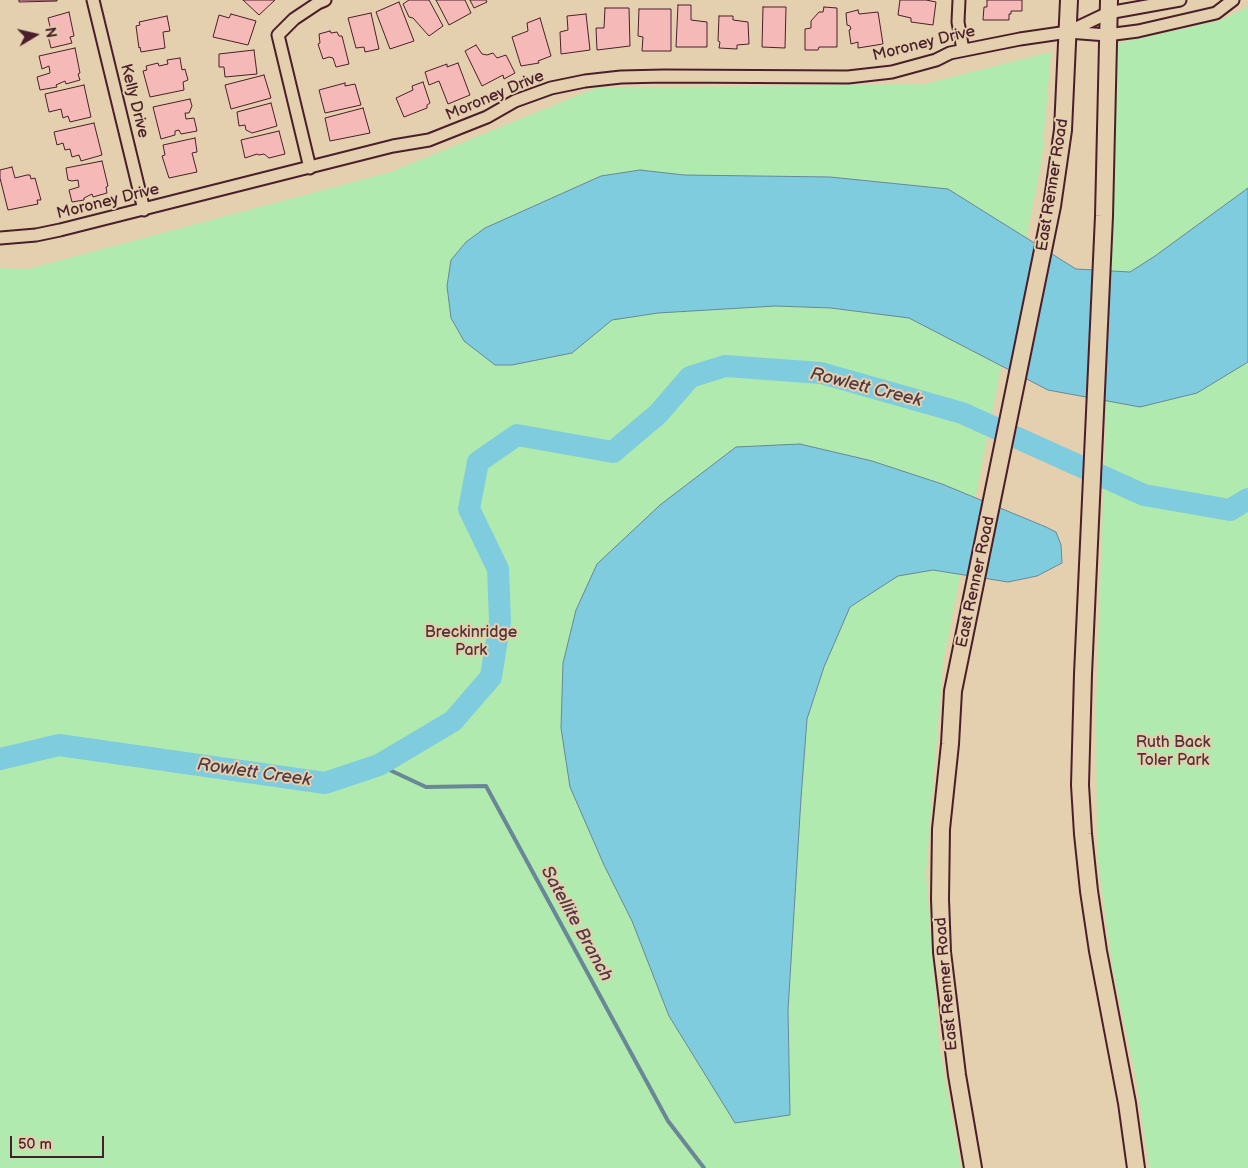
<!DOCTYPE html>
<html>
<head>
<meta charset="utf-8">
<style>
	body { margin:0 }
	#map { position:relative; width:1248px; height:1168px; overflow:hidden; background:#e4cfae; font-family:"Balsamiq Sans",sans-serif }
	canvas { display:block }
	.north { position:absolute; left:10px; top:10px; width:50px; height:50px; -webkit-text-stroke:4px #e4cfae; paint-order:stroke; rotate:81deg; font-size:14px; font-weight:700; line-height:20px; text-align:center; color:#4a1f2b }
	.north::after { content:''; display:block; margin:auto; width:18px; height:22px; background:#4a1f2b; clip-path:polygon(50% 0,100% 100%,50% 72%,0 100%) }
	.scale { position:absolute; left:10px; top:1136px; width:94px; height:22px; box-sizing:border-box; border:2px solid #4a1f2b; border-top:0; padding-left:6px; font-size:15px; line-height:18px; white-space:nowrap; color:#4a1f2b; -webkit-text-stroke:4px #e4cfae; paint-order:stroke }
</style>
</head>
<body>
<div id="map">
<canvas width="1248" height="1168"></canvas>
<div class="north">N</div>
<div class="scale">50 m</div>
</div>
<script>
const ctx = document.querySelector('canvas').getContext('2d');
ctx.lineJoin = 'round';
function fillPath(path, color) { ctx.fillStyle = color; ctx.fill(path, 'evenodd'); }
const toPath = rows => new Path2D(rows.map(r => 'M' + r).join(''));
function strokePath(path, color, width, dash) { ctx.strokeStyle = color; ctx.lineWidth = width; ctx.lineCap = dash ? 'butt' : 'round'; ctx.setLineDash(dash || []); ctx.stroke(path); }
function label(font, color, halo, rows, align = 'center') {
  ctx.font = font + ' "Balsamiq Sans",sans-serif'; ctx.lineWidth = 4; ctx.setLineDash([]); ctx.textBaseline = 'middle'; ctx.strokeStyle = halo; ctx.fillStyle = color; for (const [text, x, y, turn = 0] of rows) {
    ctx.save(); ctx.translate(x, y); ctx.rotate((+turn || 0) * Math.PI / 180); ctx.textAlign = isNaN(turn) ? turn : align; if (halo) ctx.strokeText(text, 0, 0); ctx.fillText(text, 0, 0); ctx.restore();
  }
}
fillPath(toPath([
	[1248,7,1248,1168,1149,1168,1136,1079,1112,966,1097,854,1096,706,1115,148,1116,50,1119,43,1218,21],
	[1051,52,1042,158,943,663,926,873,939,1044,961,1168,0,1168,0,268,28,269,391,172,596,88,925,84]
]), '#b0eaae');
const water = toPath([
	[640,170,684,175,830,177,948,189,1076,269,1130,272,1155,256,1248,188,1248,362,1197,393,1140,407,1048,390,909,318,831,308,775,306,658,313,612,320,572,353,512,365,495,365,464,341,451,318,447,286,451,260,466,242,485,228,601,176,640,170],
	[800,444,872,461,942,484,1046,527,1056,532,1061,545,1062,563,1037,576,1008,582,933,570,898,576,850,607,824,667,807,719,801,798,788,1010,790,1115,735,1123,669,1016,632,921,604,865,570,787,561,728,563,663,576,610,597,564,660,505,736,447,800,444]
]);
fillPath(water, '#80ccdf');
strokePath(water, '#6a8797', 1);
strokePath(toPath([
	[379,765,426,787,486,786,668,1121,704,1168]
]), '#6a8797', 4);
strokePath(toPath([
	[0,759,59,745,325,783,379,765,453,721,491,677,500,621,498,569,469,509,478,462,517,435,613,452,658,414,690,377,725,366,821,373,962,413,1144,495,1230,510,1248,499]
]), '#80ccdf', 22);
const building = toPath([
	[19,0,57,0,57,1,19,2,19,0],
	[243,0,275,0,259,15,243,0],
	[409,0,429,0,443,26,429,36,413,18,409,17,403,4,409,0],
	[436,0,465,0,471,13,449,25,436,0],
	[470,0,486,0,487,2,474,8,470,0],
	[900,0,926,0,936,2,933,25,911,22,911,18,898,15,900,0],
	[987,0,1022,0,1022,11,1011,11,1011,14,1009,14,1009,20,983,20,984,7,987,7,987,0],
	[399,2,414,41,390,49,376,12,399,2],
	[678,5,691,5,691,20,707,22,707,47,676,47,678,5],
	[763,7,786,7,785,48,762,47,763,7],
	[824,7,837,8,837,47,819,47,818,50,805,50,805,29,811,28,811,21,819,12,823,12,824,7],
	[605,8,629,8,630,46,597,50,596,28,604,28,605,8],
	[639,9,671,9,671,51,642,51,643,37,638,36,639,9],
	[858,10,859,14,878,12,883,44,858,48,858,42,851,44,849,30,851,29,850,26,847,25,846,13,858,10],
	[69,12,74,36,70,37,72,43,51,48,48,36,52,35,48,18,69,12],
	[371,13,379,49,365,52,364,47,356,48,348,18,371,13],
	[231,14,256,21,248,45,213,37,219,15,229,18,231,14],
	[586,14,590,50,561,54,560,32,568,30,567,16,586,14],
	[167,16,170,31,163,32,165,48,141,52,140,47,139,48,136,26,140,25,139,22,167,16],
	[719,16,733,16,733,20,748,22,749,44,737,45,737,49,719,48,720,42,718,41,719,16],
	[540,18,551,56,538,61,539,63,521,66,512,37,528,31,527,23,540,18],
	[330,31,331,33,337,32,339,36,342,36,349,64,336,67,333,58,329,57,323,59,318,44,320,43,319,34,330,31],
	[476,45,482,54,487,55,493,53,497,58,506,55,515,73,504,79,503,75,482,86,465,51,476,45],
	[75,48,80,73,78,74,80,80,66,84,65,81,56,85,57,87,40,90,37,77,50,73,49,66,42,69,39,56,75,48],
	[254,50,257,74,225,77,224,67,219,67,219,54,254,50],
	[180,58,182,70,185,69,188,80,183,82,184,90,150,97,143,71,147,70,146,66,158,63,159,66,168,64,167,60,180,58],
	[458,63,470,95,448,104,439,81,429,85,425,72,447,64,447,67,458,63],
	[264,75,271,98,231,109,225,85,264,75],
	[423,82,430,103,427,105,427,108,404,117,396,98,413,90,412,86,423,82],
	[345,83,345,86,355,84,361,105,325,113,319,90,345,83],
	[84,85,91,117,70,122,68,116,63,118,61,109,49,112,45,94,84,85],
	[190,99,192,106,189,113,185,113,186,119,194,118,197,131,181,134,179,130,175,131,175,135,161,139,153,107,190,99],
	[271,103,277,126,252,133,246,130,245,125,239,126,237,112,271,103],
	[363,108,370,133,330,141,325,118,363,108],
	[94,123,102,155,81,161,79,155,72,157,70,149,65,150,63,143,57,145,54,132,94,123],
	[279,131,285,154,269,158,264,154,259,155,257,154,245,158,241,140,279,131],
	[195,138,197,152,192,153,197,172,169,178,162,156,165,155,163,145,195,138],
	[102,161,108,186,106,187,107,193,93,197,92,194,84,198,84,200,72,202,69,190,79,187,78,180,72,181,68,180,66,168,102,161],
	[12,167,15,178,27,175,30,175,31,179,35,178,41,200,37,200,38,204,8,210,0,178,0,170,12,167]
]);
fillPath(building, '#f5b9b7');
strokePath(building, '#4a1f2b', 1);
const minor = toPath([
	[93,0,144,210],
	[959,0,958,22,963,50],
	[1070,31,1108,13,1180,0],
	[310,168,278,35,294,19,318,3,325,0],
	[0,238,36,235,60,230,393,146,429,140,487,117,515,101,551,88,585,81,621,77,664,76,848,77,892,72,936,60,950,53,1020,39,1068,32,1107,35,1138,31,1216,13,1233,0]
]);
const secondary = toPath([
	[1109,0,1104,216,1083,674,1080,785,1083,834,1089,891,1098,951,1127,1103,1136,1168],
	[973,1168,957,1075,942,952,940,899,941,829,950,744,953,691,1052,206,1063,130,1069,0]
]);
strokePath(minor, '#4a1f2b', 15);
strokePath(secondary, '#4a1f2b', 20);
strokePath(minor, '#e4cfae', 11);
strokePath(secondary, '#e4cfae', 16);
label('16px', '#4a1f2b', '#e4cfae', [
	["Moroney Drive",924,44,-14],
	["Moroney Drive",495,96,-23],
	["Kelly Drive",134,101,76],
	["East Renner Road",1053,185,-81],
	["Moroney Drive",108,202,-14],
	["East Renner Road",976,582,-78],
	["East Renner Road",947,984,-95]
]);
label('16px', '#543338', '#e4cfae', [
	["Breckinridge",471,633],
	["Park",471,651],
	["Ruth Back",1173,743],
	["Toler Park",1173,761]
]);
label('italic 18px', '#523946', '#e4cfae', [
	["Rowlett Creek",866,388,14],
	["Rowlett Creek",254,773,8],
	["Satellite Branch",576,924,61]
]);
</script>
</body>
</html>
